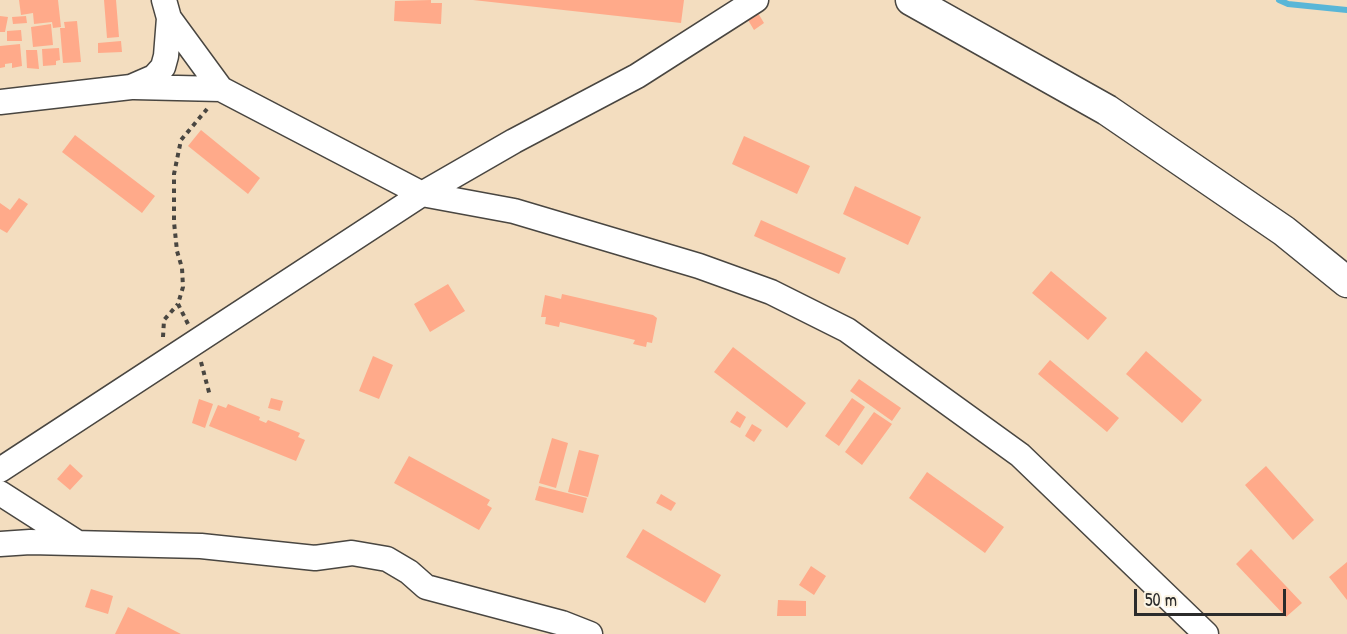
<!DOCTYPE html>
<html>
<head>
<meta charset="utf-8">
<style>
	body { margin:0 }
	#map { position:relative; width:1347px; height:634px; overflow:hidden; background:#f3ddbf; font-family:"Patrick Hand",sans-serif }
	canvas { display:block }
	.scale { position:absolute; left:1134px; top:589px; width:152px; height:27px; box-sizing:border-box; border:3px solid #2b2b2b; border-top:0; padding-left:8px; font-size:18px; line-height:21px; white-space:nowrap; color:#2b2b2b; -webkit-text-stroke:4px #fcf5e5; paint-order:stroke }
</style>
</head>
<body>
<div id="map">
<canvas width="1347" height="634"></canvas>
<div class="scale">50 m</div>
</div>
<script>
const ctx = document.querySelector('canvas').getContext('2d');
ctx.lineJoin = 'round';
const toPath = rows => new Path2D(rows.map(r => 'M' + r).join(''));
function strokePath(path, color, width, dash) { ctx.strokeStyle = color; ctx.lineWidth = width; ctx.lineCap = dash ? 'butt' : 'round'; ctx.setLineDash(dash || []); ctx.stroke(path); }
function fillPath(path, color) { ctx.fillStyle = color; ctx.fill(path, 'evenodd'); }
strokePath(toPath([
	[1279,0,1288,4,1347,10]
]), '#59b6d7', 6);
fillPath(toPath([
	[19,0,58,0,61,27,53,28,52,22,34,24,33,13,21,15],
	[104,0,116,0,119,37,107,38],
	[431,0,431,3,442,3,441,24,394,21,395,1],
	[473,0,684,0,681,23],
	[758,13,764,23,754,30,748,20],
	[0,16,8,17,5,32,0,32],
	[26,16,27,23,13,24,12,17],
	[77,21,81,62,63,63,60,28,65,28,64,22],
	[51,24,53,45,33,47,31,27],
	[21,30,22,41,7,41,7,31],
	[121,41,122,52,98,53,98,43],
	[20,44,22,66,12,68,12,63,5,64,5,67,0,68,0,46],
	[59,48,60,60,56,61,56,65,43,66,42,49],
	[26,50,37,50,39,69,27,68],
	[201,130,260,178,248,194,188,146],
	[75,135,155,196,142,213,62,152],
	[744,136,810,166,797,194,732,164],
	[855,186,921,217,908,245,843,214],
	[19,198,28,204,7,233,0,229,0,203,10,210],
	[761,220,846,258,839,274,754,236],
	[1051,271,1107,318,1088,340,1032,293],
	[448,284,465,311,430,332,414,304],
	[562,294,653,315,657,318,652,343,647,342,646,347,633,344,635,340,560,322,559,327,545,324,546,317,541,317,545,295,561,299],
	[733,347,806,403,787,428,714,372],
	[1146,351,1202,400,1182,423,1126,374],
	[373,356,393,365,379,399,359,391],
	[1050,360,1119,418,1107,432,1038,374],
	[859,379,901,408,892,421,850,391],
	[271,398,283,401,280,411,268,408],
	[852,398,865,407,839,446,825,436],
	[199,399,213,404,205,428,192,423],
	[228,404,260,417,259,420,266,423,268,420,300,433,298,437,305,440,296,461,209,426,218,405,226,408],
	[737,411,746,417,740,428,730,422],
	[874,412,892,424,862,465,845,452],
	[752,424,762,430,754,442,745,436],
	[552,438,568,443,556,488,539,483],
	[579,450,599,455,588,497,568,492],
	[409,456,490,500,487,505,492,508,479,530,394,483],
	[70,464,83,476,70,490,57,479],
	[1266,466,1314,520,1293,540,1245,485],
	[927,472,1004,527,985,553,909,498],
	[539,486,587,498,583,513,535,500],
	[661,494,676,503,671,511,656,503],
	[643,529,721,575,705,603,626,557],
	[1251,549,1302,603,1286,617,1236,564],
	[1347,562,1347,600,1329,577],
	[811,566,826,576,814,595,799,585],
	[91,589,113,596,108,614,85,607],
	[778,600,806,601,806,616,777,616],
	[128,607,181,634,115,634]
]), '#ffaa8a');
const minor = toPath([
	[164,0,169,18,221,89,422,194,514,211,699,266,771,292,847,330,1020,455,1206,634],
	[134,87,221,89],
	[0,102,131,87,154,77,163,67,166,56,169,18],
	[0,470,422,194,514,141,637,76,756,0],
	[0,493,78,543],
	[0,544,30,542,201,546,315,558,352,553,387,559,409,572,426,587,562,623,590,634]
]);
const major = toPath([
	[911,0,1107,110,1284,231,1347,282]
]);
strokePath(minor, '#494641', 27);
strokePath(major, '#494641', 33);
strokePath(toPath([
	[188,324,178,304,183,287,182,268,177,251,174,222,174,174,181,140,207,109],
	[163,337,164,320,178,304],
	[201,362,210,396]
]), '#494641', 4, [4.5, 4.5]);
strokePath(minor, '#fff', 24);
strokePath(major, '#fff', 30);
</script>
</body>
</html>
